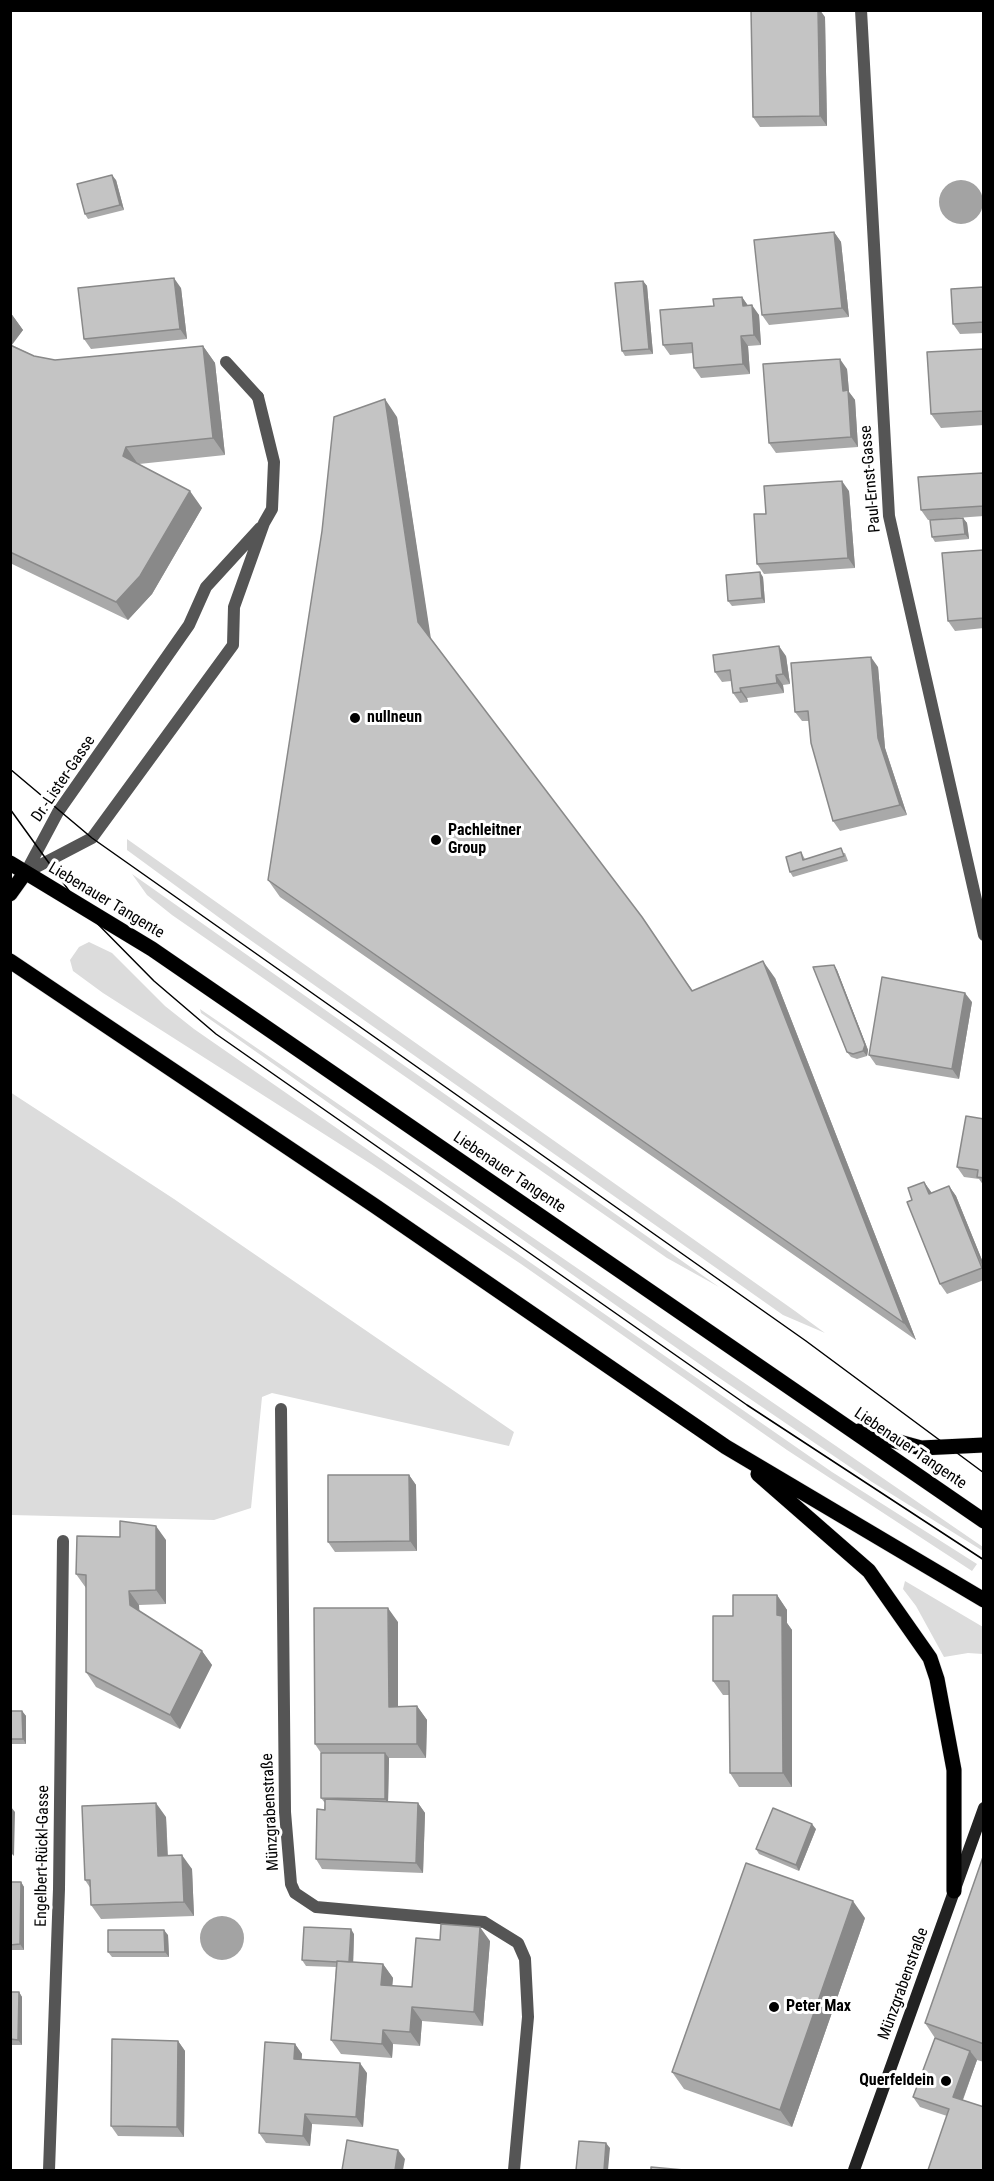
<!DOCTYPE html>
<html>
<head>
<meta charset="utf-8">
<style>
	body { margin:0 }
	#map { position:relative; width:994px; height:2181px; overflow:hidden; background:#fff; font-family:"Roboto Condensed",sans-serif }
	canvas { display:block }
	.frame { position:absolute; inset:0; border:12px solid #000; pointer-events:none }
</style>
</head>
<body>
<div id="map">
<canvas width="994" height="2181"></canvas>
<div class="frame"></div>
</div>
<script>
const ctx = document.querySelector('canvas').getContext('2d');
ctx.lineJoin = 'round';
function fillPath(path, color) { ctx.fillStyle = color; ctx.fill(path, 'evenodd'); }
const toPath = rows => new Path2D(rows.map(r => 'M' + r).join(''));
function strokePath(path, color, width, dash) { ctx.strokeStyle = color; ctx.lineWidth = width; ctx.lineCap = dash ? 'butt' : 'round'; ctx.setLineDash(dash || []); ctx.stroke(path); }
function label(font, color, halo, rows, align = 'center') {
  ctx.font = font + ' "Roboto Condensed",sans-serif'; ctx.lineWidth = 6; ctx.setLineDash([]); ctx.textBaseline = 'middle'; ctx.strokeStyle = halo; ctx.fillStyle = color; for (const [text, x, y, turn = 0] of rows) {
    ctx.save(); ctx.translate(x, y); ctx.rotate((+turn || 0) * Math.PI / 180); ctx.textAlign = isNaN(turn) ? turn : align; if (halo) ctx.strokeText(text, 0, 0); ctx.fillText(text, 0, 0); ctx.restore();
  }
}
fillPath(toPath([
	[127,839,795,1311,825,1333,783,1315,236,930,127,850],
	[132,874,719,1287,667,1258,172,915,147,895],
	[89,942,112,953,165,1006,194,1029,832,1472,977,1564,972,1571,787,1450,521,1264,371,1164,103,993,73,971,70,960,79,947],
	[200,1009,983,1547,983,1551,872,1482,715,1375,201,1013],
	[10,1092,174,1199,514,1432,509,1446,272,1393,262,1397,251,1508,214,1520,11,1515],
	[905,1581,983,1627,983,1654,968,1653,944,1657,916,1606,903,1589]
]), '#dcdcdc');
fillPath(toPath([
	'939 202a22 22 0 1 1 44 0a22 22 0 1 1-44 0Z',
	'200 1938a22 22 0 1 1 44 0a22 22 0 1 1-44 0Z'
]), '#a3a3a3');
const primary = toPath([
	[10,863,152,949,984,1521],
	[10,894,25,873],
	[10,961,375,1206,726,1447,984,1600],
	[859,1431,921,1448,984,1445],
	[758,1474,869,1571,930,1658,937,1679,954,1770,954,1891]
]);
strokePath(primary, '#dbdbdb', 16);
strokePath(toPath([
	[226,362,258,397]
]), '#555', 12);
strokePath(toPath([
	[861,10,889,516,984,935],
	[26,872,58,812,189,625,206,587,260,528],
	[25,873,92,838,233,645,234,607,264,523,272,509,274,462,258,397],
	[281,1409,285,1812,291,1884,295,1893,316,1907,484,1922,518,1943,525,1959,528,2017,514,2170],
	[49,2170,59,1889,63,1541]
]), '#555', 12);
strokePath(toPath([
	[854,2170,984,1808]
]), '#222', 12);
strokePath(primary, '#000', 15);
strokePath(toPath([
	[10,769,92,838,806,1341,984,1473],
	[10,809,80,906,154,981,216,1034,747,1405,984,1560]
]), '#000', 1.5);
fillPath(toPath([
	[825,17,827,126,760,127,753,117],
	[116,180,124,210,88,219,85,214],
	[834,232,841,242,849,317,769,325,762,315],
	[643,281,647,286,653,354,625,356,622,351],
	[984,287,984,333,960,334,953,324],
	[181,288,187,339,91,349,84,339],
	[742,297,748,306,759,315,761,345,748,346,750,374,701,378,694,368,693,353,670,355,663,345,714,306],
	[10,312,23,330,12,345,34,356,55,360,203,346,215,363,225,455,139,464,202,508,152,594,128,620,10,563],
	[984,349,984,425,941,428,931,414],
	[847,369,849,392,855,400,858,447,776,453,769,443],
	[397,417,430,637,693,991,775,978,916,1340,280,897,268,880],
	[984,473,984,516,928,520,921,510],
	[849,491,855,568,764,574,757,564,766,514],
	[963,518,967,523,969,539,935,542,932,537],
	[984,550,984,628,955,631,948,621],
	[763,577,765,603,732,606,728,601],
	[786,656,790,684,783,685,784,693,747,698,748,702,740,703,733,693,731,681,722,682,715,672],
	[878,667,885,748,907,815,840,831,833,821,809,721,802,721,795,712],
	[801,852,805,859,845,853,848,861,793,877,790,872],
	[834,965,837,970,868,1050,867,1056,857,1059,851,1057,847,1052],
	[972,1002,959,1079,876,1065,869,1055],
	[984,1119,984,1186,979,1179,964,1177,957,1167],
	[924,1182,932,1193,949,1186,956,1196,984,1265,984,1280,947,1294,940,1284,912,1200],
	[409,1475,416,1485,417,1551,335,1552,328,1542],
	[166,1540,166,1604,139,1605,139,1611,202,1651,212,1665,180,1729,96,1687,86,1672,86,1588,76,1574],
	[777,1595,787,1610,787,1623,792,1630,792,1787,739,1787,730,1773,729,1695,723,1695,713,1681,733,1616],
	[398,1622,398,1706,417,1706,427,1720,426,1758,389,1758,388,1802,418,1803,425,1813,423,1873,322,1869,316,1859,325,1803,321,1798,321,1753,315,1744],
	[10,1711,22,1711,26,1716,26,1744,10,1744],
	[166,1817,168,1855,192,1869,194,1916,101,1919,91,1905,91,1889,85,1880],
	[816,1829,799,1871,759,1854,756,1849],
	[984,1854,984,2062,977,2060,963,2100,947,2116,920,2107,913,2097,935,2038,925,2023],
	[10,1882,21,1882,24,1887,24,1950,10,1950],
	[865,1918,792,2127,684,2089,672,2072],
	[354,1934,353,1962,383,1964,393,1978,392,1986,412,1987,440,1940,490,1941,483,2026,422,2021,420,2046,393,2044,392,2058,341,2054,331,2040,336,1967,306,1966,302,1960],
	[168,1935,169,1957,112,1957,108,1952],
	[10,1992,19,1992,22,1997,22,2045,10,2045],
	[178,2041,185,2051,184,2137,118,2136,111,2126],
	[295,2044,302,2054,301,2060,367,2073,363,2127,312,2124,310,2146,266,2143,259,2133]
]), '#a9a9a9');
fillPath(toPath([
	[818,10,820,10,825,17,827,126,820,116],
	[112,175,116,180,124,210,120,205],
	[834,232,841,242,849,317,842,308],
	[174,278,181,288,187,339,180,329],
	[643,281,647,286,653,354,649,349],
	[742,297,749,307,743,306],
	[752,305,759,315,761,345,754,335],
	[10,312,23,330,10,347],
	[741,336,748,346,750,374,743,364],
	[203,346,215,363,225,455,213,438],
	[840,359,847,369,849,392,855,400,858,447,851,437,843,391],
	[385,399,397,417,431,639,418,622],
	[126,447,138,464,123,456],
	[842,481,849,491,855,568,848,558],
	[190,491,202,508,152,594,128,620,116,602],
	[963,518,967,523,969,539,965,534],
	[760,572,763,577,765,603,762,598],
	[779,646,786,656,790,684,783,674],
	[871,657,878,667,885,748,907,815,900,805,878,738],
	[776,675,783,685,784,693,777,683],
	[740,688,747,698,748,702,741,692],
	[763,961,775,978,916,1340,904,1323],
	[834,965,837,970,868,1050,867,1056,863,1051],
	[965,993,972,1002,959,1079,952,1069],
	[924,1182,931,1192,936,1204,929,1194],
	[949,1186,956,1196,984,1265,984,1270],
	[409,1475,416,1485,417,1551,410,1541],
	[156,1526,166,1540,166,1604,156,1590],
	[129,1591,139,1605,140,1619,130,1605],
	[777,1595,787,1610,787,1623,792,1630,792,1787,783,1773,777,1615],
	[388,1608,398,1622,398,1721,389,1707],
	[202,1651,212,1665,180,1729,170,1715],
	[417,1706,427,1720,426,1758,417,1744],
	[22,1711,26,1716,26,1744,23,1739],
	[385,1753,389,1758,388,1804,385,1799],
	[156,1803,166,1817,168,1870,158,1856],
	[418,1803,425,1813,423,1873,416,1863],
	[11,1807,15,1812,14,1856,10,1852],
	[812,1824,816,1829,799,1871,796,1865],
	[182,1855,192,1869,194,1916,184,1902],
	[21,1882,24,1887,24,1950,20,1944],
	[853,1901,865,1918,792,2127,780,2110],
	[480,1927,490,1941,483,2026,474,2012],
	[351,1929,354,1934,353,1968,349,1963],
	[164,1930,168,1935,169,1957,165,1952],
	[383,1964,393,1978,391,2000,381,1985],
	[19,1992,22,1997,22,2045,18,2040],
	[412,2007,422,2021,420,2046,410,2032],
	[383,2030,393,2044,392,2058,382,2044],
	[178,2041,185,2051,184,2137,177,2127],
	[295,2044,302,2054,301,2069,294,2059],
	[970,2051,977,2060,960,2107,953,2097],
	[360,2063,367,2073,363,2127,356,2117],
	[305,2114,312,2124,310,2146,303,2136],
	[606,2143,610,2148,608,2170,604,2170],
	[398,2150,405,2159,403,2170,395,2170]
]), '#898989');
const building = toPath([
	[751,10,818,10,820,116,753,117,751,10],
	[112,175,120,205,85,214,77,184,112,175],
	[834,232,842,308,762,315,754,240,834,232],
	[174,278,180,329,84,339,78,288,174,278],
	[643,281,649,349,622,351,615,283,643,281],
	[984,287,984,322,953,324,951,289,984,287],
	[742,297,743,306,752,305,754,335,741,336,743,364,694,368,692,343,663,345,660,310,714,306,713,299,742,297],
	[10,345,34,356,55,360,203,346,213,438,126,447,123,456,190,491,140,576,116,602,10,552,10,345],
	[984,349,984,411,931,414,927,352,984,349],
	[840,359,843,391,848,390,851,437,769,443,763,364,840,359],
	[385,399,418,622,642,917,692,991,763,961,904,1323,268,880,322,531,334,417,385,399],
	[983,473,984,506,921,510,918,477,983,473],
	[842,481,848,558,757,564,754,514,766,514,764,486,842,481],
	[963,518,965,534,932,537,930,520,963,518],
	[984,550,984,618,948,621,942,553,984,550],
	[760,572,762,598,728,601,726,575,760,572],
	[779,646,783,674,776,675,777,683,740,688,741,692,733,693,730,670,715,672,713,655,779,646],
	[871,657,878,738,900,805,833,821,811,743,808,711,795,712,791,663,871,657],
	[841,848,844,856,790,872,786,857,801,852,803,860,841,848],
	[834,965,865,1045,863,1051,853,1054,847,1052,813,967,834,965],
	[882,977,965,993,952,1069,869,1055,882,977],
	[966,1116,984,1119,984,1178,977,1177,978,1170,957,1167,966,1116],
	[924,1182,929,1194,949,1186,982,1268,940,1284,907,1202,912,1200,908,1188,924,1182],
	[328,1475,409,1475,410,1541,328,1542,328,1475],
	[120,1521,156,1526,156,1590,129,1591,130,1605,202,1651,170,1715,86,1672,86,1575,76,1574,77,1536,120,1537,120,1521],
	[733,1595,777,1595,777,1615,782,1616,783,1773,730,1773,729,1681,713,1681,713,1616,733,1616,733,1595],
	[314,1608,388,1608,389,1707,417,1706,417,1744,315,1744,314,1608],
	[10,1711,22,1711,23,1739,10,1739,10,1711],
	[321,1753,385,1753,385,1799,321,1798,321,1753],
	[325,1799,418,1803,416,1863,316,1859,317,1809,325,1810,325,1799],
	[156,1803,158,1856,182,1855,184,1902,91,1905,90,1880,85,1880,82,1806,156,1803],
	[10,1807,11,1807,10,1838,10,1807],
	[773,1808,812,1824,796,1865,756,1849,773,1808],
	[984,1854,984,2044,925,2023,984,1854],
	[746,1863,853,1901,780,2110,672,2072,746,1863],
	[10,1882,21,1882,20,1944,10,1945,10,1882],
	[441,1924,480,1927,474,2012,412,2007,410,2032,383,2030,382,2044,331,2040,337,1961,383,1964,381,1985,412,1987,416,1938,440,1940,441,1924],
	[304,1927,351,1929,349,1962,337,1961,337,1962,302,1960,304,1927],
	[108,1930,164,1930,165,1952,108,1952,108,1930],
	[10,1992,19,1992,18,2040,10,2039,10,1992],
	[935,2038,970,2051,953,2097,984,2107,984,2170,928,2170,949,2109,913,2097,935,2038],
	[112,2039,178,2041,177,2127,111,2126,112,2039],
	[265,2042,295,2044,294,2059,360,2063,356,2117,305,2114,303,2136,259,2133,265,2042],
	[347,2140,398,2150,395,2170,342,2170,347,2140],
	[579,2141,606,2143,604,2170,576,2170,579,2141],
	[651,2167,684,2170,651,2170,651,2167]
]);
fillPath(building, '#c4c4c4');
strokePath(building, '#898989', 1.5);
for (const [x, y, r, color] of [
	[355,718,6,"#000"],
	[436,840,6,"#000"],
	[774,2007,6,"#000"],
	[946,2081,6,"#000"]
]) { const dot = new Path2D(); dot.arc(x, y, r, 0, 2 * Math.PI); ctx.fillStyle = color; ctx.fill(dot); strokePath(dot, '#fff', 2); }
label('16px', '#000', '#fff', [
	["Paul-Ernst-Gasse",871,479,-95],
	["Dr.-Lister-Gasse",64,779,-56],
	["Liebenauer Tangente",106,901,31],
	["Liebenauer Tangente",509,1173,34],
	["Liebenauer Tangente",910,1449,34],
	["Münzgrabenstraße",271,1812,-93],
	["Engelbert-Rückl-Gasse",43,1856,-89],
	["Münzgrabenstraße",904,1984,-70]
]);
label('bold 16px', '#000', '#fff', [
	["nullneun",367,718],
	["Pachleitner",448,831],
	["Group",448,849],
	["Peter Max",786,2007],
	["Querfeldein",934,2081,"right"]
], 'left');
</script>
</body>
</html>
